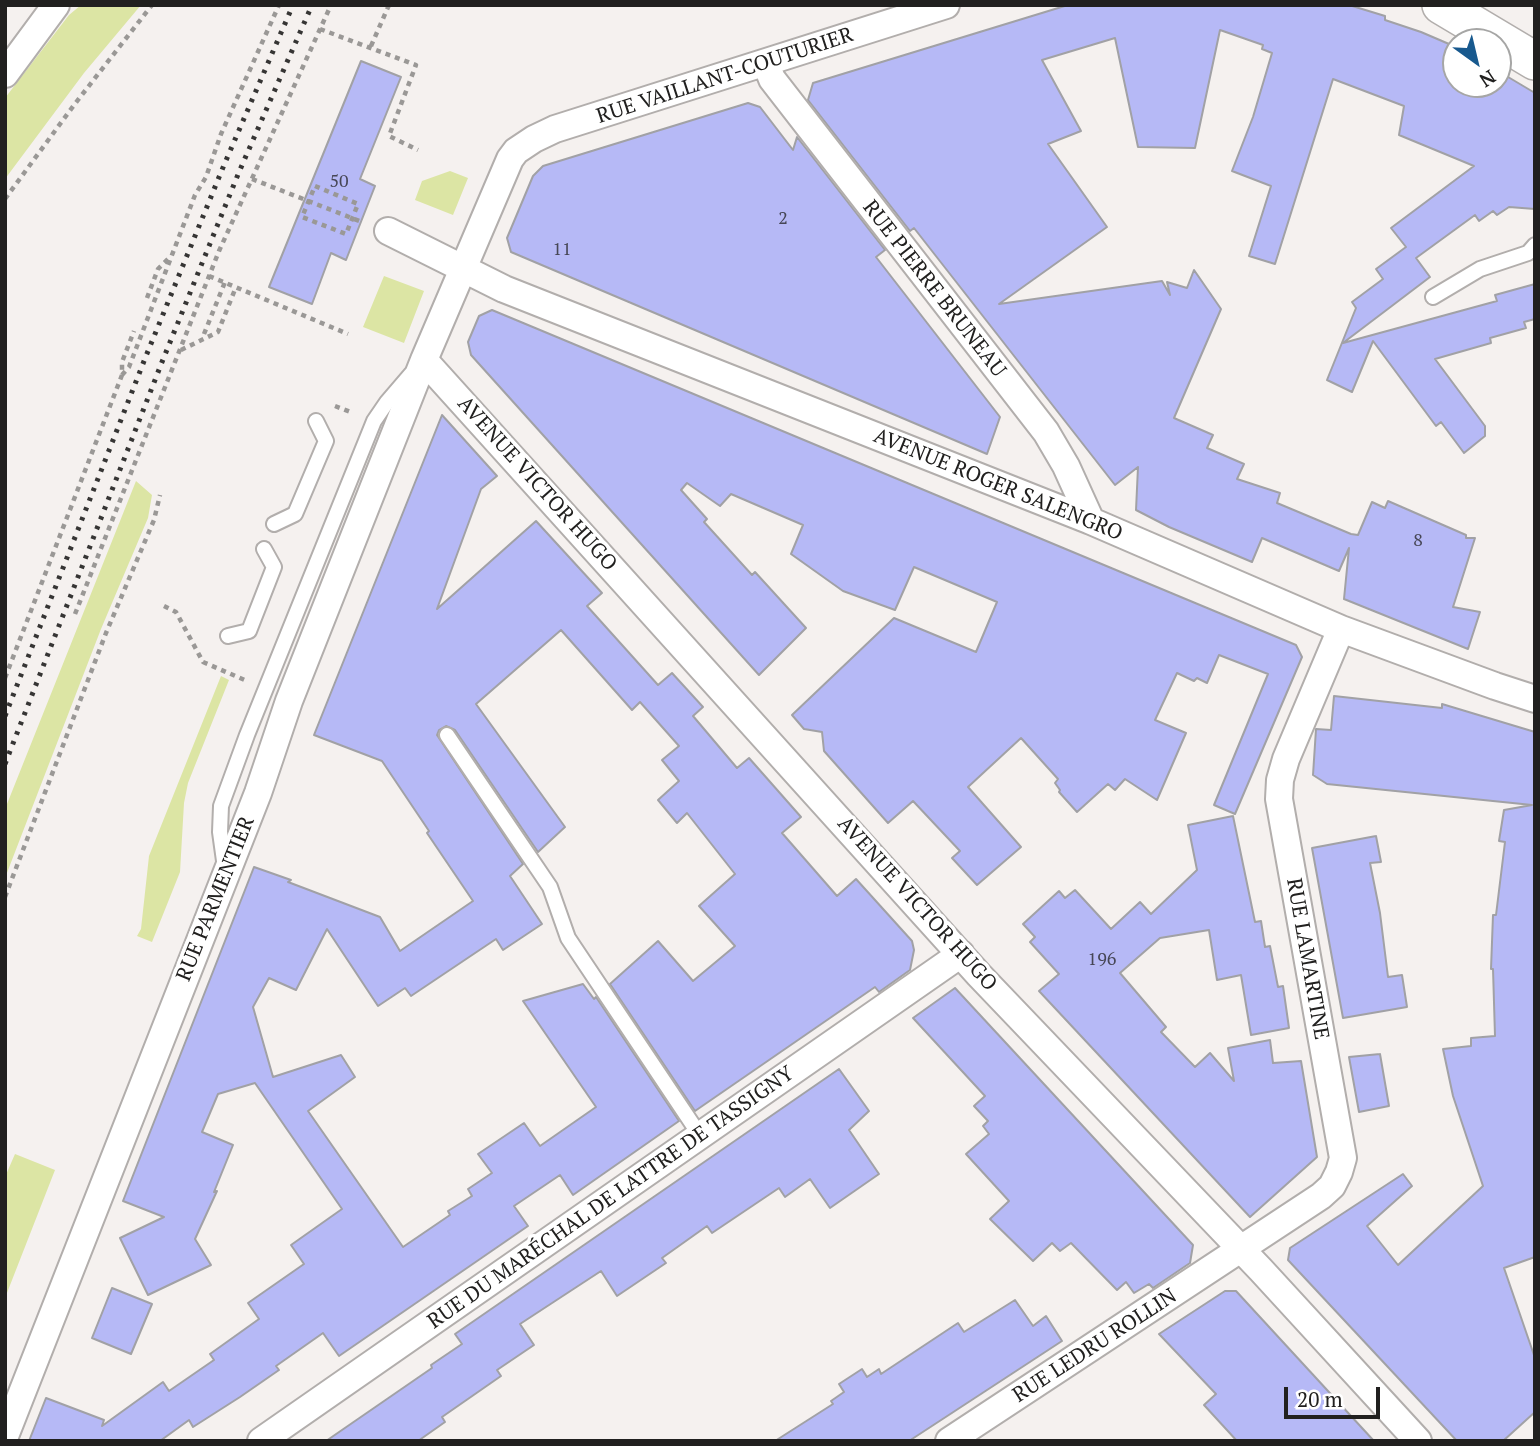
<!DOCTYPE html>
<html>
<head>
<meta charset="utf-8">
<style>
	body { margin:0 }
	#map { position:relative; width:1540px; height:1446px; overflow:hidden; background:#f5f1ef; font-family:"PT Serif",serif }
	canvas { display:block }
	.frame { position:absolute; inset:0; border:7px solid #21201f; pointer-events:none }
	.north { position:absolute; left:1442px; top:28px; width:70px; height:70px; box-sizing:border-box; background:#fff; border:2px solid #a6a6a5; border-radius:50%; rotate:146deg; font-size:19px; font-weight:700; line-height:28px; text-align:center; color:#21201f }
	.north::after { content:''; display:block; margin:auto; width:24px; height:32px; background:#18598e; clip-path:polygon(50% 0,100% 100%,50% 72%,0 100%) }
	.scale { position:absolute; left:1284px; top:1387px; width:96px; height:32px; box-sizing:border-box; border:4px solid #21201f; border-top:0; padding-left:9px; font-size:21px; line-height:24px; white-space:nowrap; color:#21201f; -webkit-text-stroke:5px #fff; paint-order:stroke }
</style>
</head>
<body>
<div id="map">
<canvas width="1540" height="1446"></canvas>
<div class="frame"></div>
<div class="north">N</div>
<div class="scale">20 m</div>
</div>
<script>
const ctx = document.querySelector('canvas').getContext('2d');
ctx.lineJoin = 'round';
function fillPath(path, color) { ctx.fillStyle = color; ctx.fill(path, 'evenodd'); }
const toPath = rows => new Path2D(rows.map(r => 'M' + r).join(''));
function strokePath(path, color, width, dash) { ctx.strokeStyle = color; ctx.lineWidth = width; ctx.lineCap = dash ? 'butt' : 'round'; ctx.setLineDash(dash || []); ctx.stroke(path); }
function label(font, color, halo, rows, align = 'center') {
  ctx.font = font + ' "PT Serif",serif'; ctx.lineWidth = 7; ctx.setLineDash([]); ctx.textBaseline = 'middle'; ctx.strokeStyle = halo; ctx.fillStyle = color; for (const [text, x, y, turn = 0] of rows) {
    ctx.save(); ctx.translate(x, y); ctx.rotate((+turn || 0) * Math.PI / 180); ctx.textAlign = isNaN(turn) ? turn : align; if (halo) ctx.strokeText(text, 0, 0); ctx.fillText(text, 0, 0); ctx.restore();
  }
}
fillPath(toPath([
	[81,5,141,5,84,73,5,179,5,98,69,15],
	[450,171,468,178,453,215,415,200,422,181],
	[384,276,424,291,404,343,363,327],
	[136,481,152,495,148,518,101,629,5,878,5,809],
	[221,676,229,680,188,783,184,803,180,872,152,942,137,936,141,929,149,856],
	[15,1154,55,1170,5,1298,5,1177]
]), '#dce5a4');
const building = toPath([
	[1068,5,1349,5,1385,16,1385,20,1421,32,1456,47,1456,84,1498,84,1498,71,1535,93,1535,209,1509,207,1497,215,1493,211,1479,221,1475,215,1416,258,1430,277,1343,343,1497,301,1495,295,1535,284,1535,319,1524,322,1526,328,1490,338,1491,343,1435,359,1485,426,1485,436,1464,453,1441,422,1436,426,1373,341,1352,392,1327,380,1356,308,1352,302,1383,279,1376,269,1406,247,1391,228,1474,166,1399,135,1404,106,1333,79,1275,264,1249,256,1271,186,1232,171,1253,117,1272,53,1262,49,1263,45,1220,30,1195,148,1138,147,1115,38,1042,60,1081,131,1048,144,1107,227,999,304,1162,281,1170,295,1167,282,1187,288,1194,270,1221,309,1174,418,1213,435,1207,448,1244,464,1237,479,1280,493,1277,503,1351,534,1358,535,1372,502,1385,508,1388,501,1466,535,1466,538,1475,538,1453,607,1480,612,1468,649,1344,599,1349,548,1339,571,1262,538,1252,562,1169,527,1136,510,1138,467,1115,485,914,228,910,231,808,100,813,83,1068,5],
	[361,61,401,77,360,179,375,186,346,260,331,253,312,304,269,287,361,61],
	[748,103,760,107,793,150,797,137,885,250,876,257,1000,417,987,454,511,252,507,238,533,176,543,166,748,103],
	[492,310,1296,645,1302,657,1235,814,1214,805,1268,674,1219,655,1207,683,1197,678,1194,681,1177,673,1155,720,1186,733,1157,800,1125,779,1115,790,1108,784,1077,812,1059,792,1060,790,1055,783,1058,779,1021,738,968,787,1021,847,977,885,952,858,960,851,913,801,888,823,824,751,822,732,804,729,792,715,894,618,976,652,997,602,914,567,895,610,843,591,791,554,803,525,731,494,720,506,687,483,681,490,707,519,704,522,752,575,755,572,806,628,759,675,471,355,468,342,479,316,492,310],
	[442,415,497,476,481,489,437,609,536,521,602,593,587,606,658,685,672,673,703,707,693,716,737,768,749,758,801,817,782,833,837,896,856,879,912,941,914,950,910,970,879,992,875,987,695,1111,610,984,658,941,693,981,735,946,699,906,735,874,687,813,677,823,658,800,679,781,662,760,679,746,640,702,632,710,561,630,476,704,565,827,538,852,455,730,446,726,439,730,437,735,523,864,510,876,542,924,503,950,496,939,411,996,405,988,378,1006,327,929,296,990,269,978,253,1007,273,1077,341,1055,355,1077,308,1111,403,1247,450,1215,448,1211,472,1196,468,1189,492,1173,478,1154,524,1123,540,1146,596,1107,523,1001,583,984,594,999,596,997,679,1121,573,1195,560,1175,514,1206,528,1226,339,1356,323,1333,276,1366,279,1370,240,1397,193,1427,189,1420,160,1441,29,1441,46,1398,104,1420,102,1426,163,1382,169,1391,214,1360,210,1354,259,1319,248,1303,304,1264,291,1245,342,1209,255,1083,218,1094,202,1132,233,1145,214,1192,217,1191,195,1239,211,1265,148,1295,120,1238,164,1217,123,1201,254,867,291,880,288,882,380,917,400,951,473,901,427,833,429,831,382,761,314,735,442,415],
	[1334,696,1442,708,1442,704,1535,732,1535,1257,1504,1268,1535,1358,1535,1412,1503,1441,1457,1441,1288,1260,1290,1248,1403,1174,1412,1186,1367,1226,1398,1265,1483,1186,1453,1096,1443,1049,1471,1046,1471,1038,1495,1036,1493,969,1491,969,1493,915,1496,915,1505,842,1499,841,1504,810,1532,805,1327,784,1313,775,1316,729,1331,730,1334,696],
	[1233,816,1255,922,1261,921,1265,947,1270,946,1278,987,1283,986,1289,1028,1251,1035,1241,975,1217,980,1209,930,1160,938,1120,973,1166,1027,1161,1032,1195,1067,1210,1053,1234,1081,1228,1048,1270,1040,1273,1063,1301,1061,1317,1157,1250,1217,1039,991,1059,974,1030,942,1035,937,1023,924,1059,891,1065,898,1075,890,1111,929,1140,902,1151,914,1197,870,1188,825,1233,816],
	[1376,836,1381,862,1370,863,1380,913,1388,977,1402,975,1407,1007,1343,1018,1312,848,1376,836],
	[955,988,1193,1245,1190,1263,1153,1288,1149,1284,1134,1293,1126,1282,1117,1290,1071,1243,1060,1251,1052,1243,1033,1261,990,1219,1009,1201,966,1154,989,1134,983,1126,988,1121,974,1106,985,1096,913,1018,955,988],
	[1380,1054,1389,1106,1359,1112,1349,1057,1380,1054],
	[839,1069,869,1111,849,1130,879,1174,830,1208,810,1179,785,1197,779,1188,712,1233,707,1226,662,1258,666,1263,617,1296,601,1271,520,1324,534,1345,497,1370,501,1376,442,1417,445,1422,418,1441,326,1441,432,1368,431,1365,462,1344,455,1334,839,1069],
	[112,1288,152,1304,131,1354,92,1338,112,1288],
	[1225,1291,1236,1291,1374,1441,1237,1441,1204,1405,1216,1394,1159,1334,1225,1291],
	[1015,1300,1033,1326,1046,1316,1062,1341,909,1441,775,1441,833,1404,831,1401,844,1392,839,1384,862,1369,867,1377,879,1369,881,1374,958,1323,964,1332,1015,1300]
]);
fillPath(building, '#b6b9f6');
strokePath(building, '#a1a1a5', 2);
const lane = toPath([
	[1433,297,1480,269,1528,253,1535,245],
	[274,524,295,514,326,441,316,421],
	[228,636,249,631,274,567,264,549],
	[447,735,550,887,568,938,701,1137],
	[225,868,220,832,221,806,247,735,374,421,387,402,411,374]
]);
const street = toPath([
	[766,64,772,79,1046,432,1066,466,1091,521],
	[5,74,56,5],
	[388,231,504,289,1091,521,1341,629,1495,686,1535,699],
	[424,360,979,975,1261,1270,1418,1441],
	[5,1436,258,793,289,701,424,360,510,159,516,151,534,139,555,129,946,5],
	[261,1441,961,954],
	[949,1441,1321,1196,1332,1186,1339,1172,1343,1158,1279,799,1280,780,1286,759,1341,629]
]);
const secondary = toPath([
	[1441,5,1535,61]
]);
strokePath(lane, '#b2aeac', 18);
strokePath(street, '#b2aeac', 30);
strokePath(secondary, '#b2aeac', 40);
strokePath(toPath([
	[320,29,416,65,389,136,418,150],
	[371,46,389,5],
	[252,179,362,222],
	[315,186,358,204,346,234,302,217,315,186],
	[5,199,74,105,152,5],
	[209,276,348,334],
	[147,298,158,269,169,258],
	[204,334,225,282],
	[181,350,218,332,236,287],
	[122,375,129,367,195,195,206,177,221,134,279,5],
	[335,406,353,413],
	[164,606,176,612,203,662,247,681],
	[75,614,219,251,331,5],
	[5,678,122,375,122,362,134,331],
	[5,897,106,633,154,520,160,495]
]), '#9a9896', 4.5, [5, 5]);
strokePath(lane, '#fff', 14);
strokePath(street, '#fff', 26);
strokePath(secondary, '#fff', 37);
strokePath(toPath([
	[5,716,146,356,224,165,293,5],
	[5,764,162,362,239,172,312,5]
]), '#363534', 5, [3.5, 7]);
label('18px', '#464655', null, [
	["50",339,182],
	["2",783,219],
	["11",562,250],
	["8",1418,541],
	["196",1102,960]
]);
label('21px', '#21201f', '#fff', [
	["RUE VAILLANT-COUTURIER",725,76,-18],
	["RUE PIERRE BRUNEAU",934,289,52],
	["AVENUE VICTOR HUGO",537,484,48],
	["AVENUE ROGER SALENGRO",998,485,22],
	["RUE PARMENTIER",216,899,-68],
	["AVENUE VICTOR HUGO",917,904,48],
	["RUE LAMARTINE",1307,959,80],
	["RUE DU MARÉCHAL DE LATTRE DE TASSIGNY",611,1198,-35],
	["RUE LEDRU ROLLIN",1095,1346,-33]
]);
</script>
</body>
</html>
